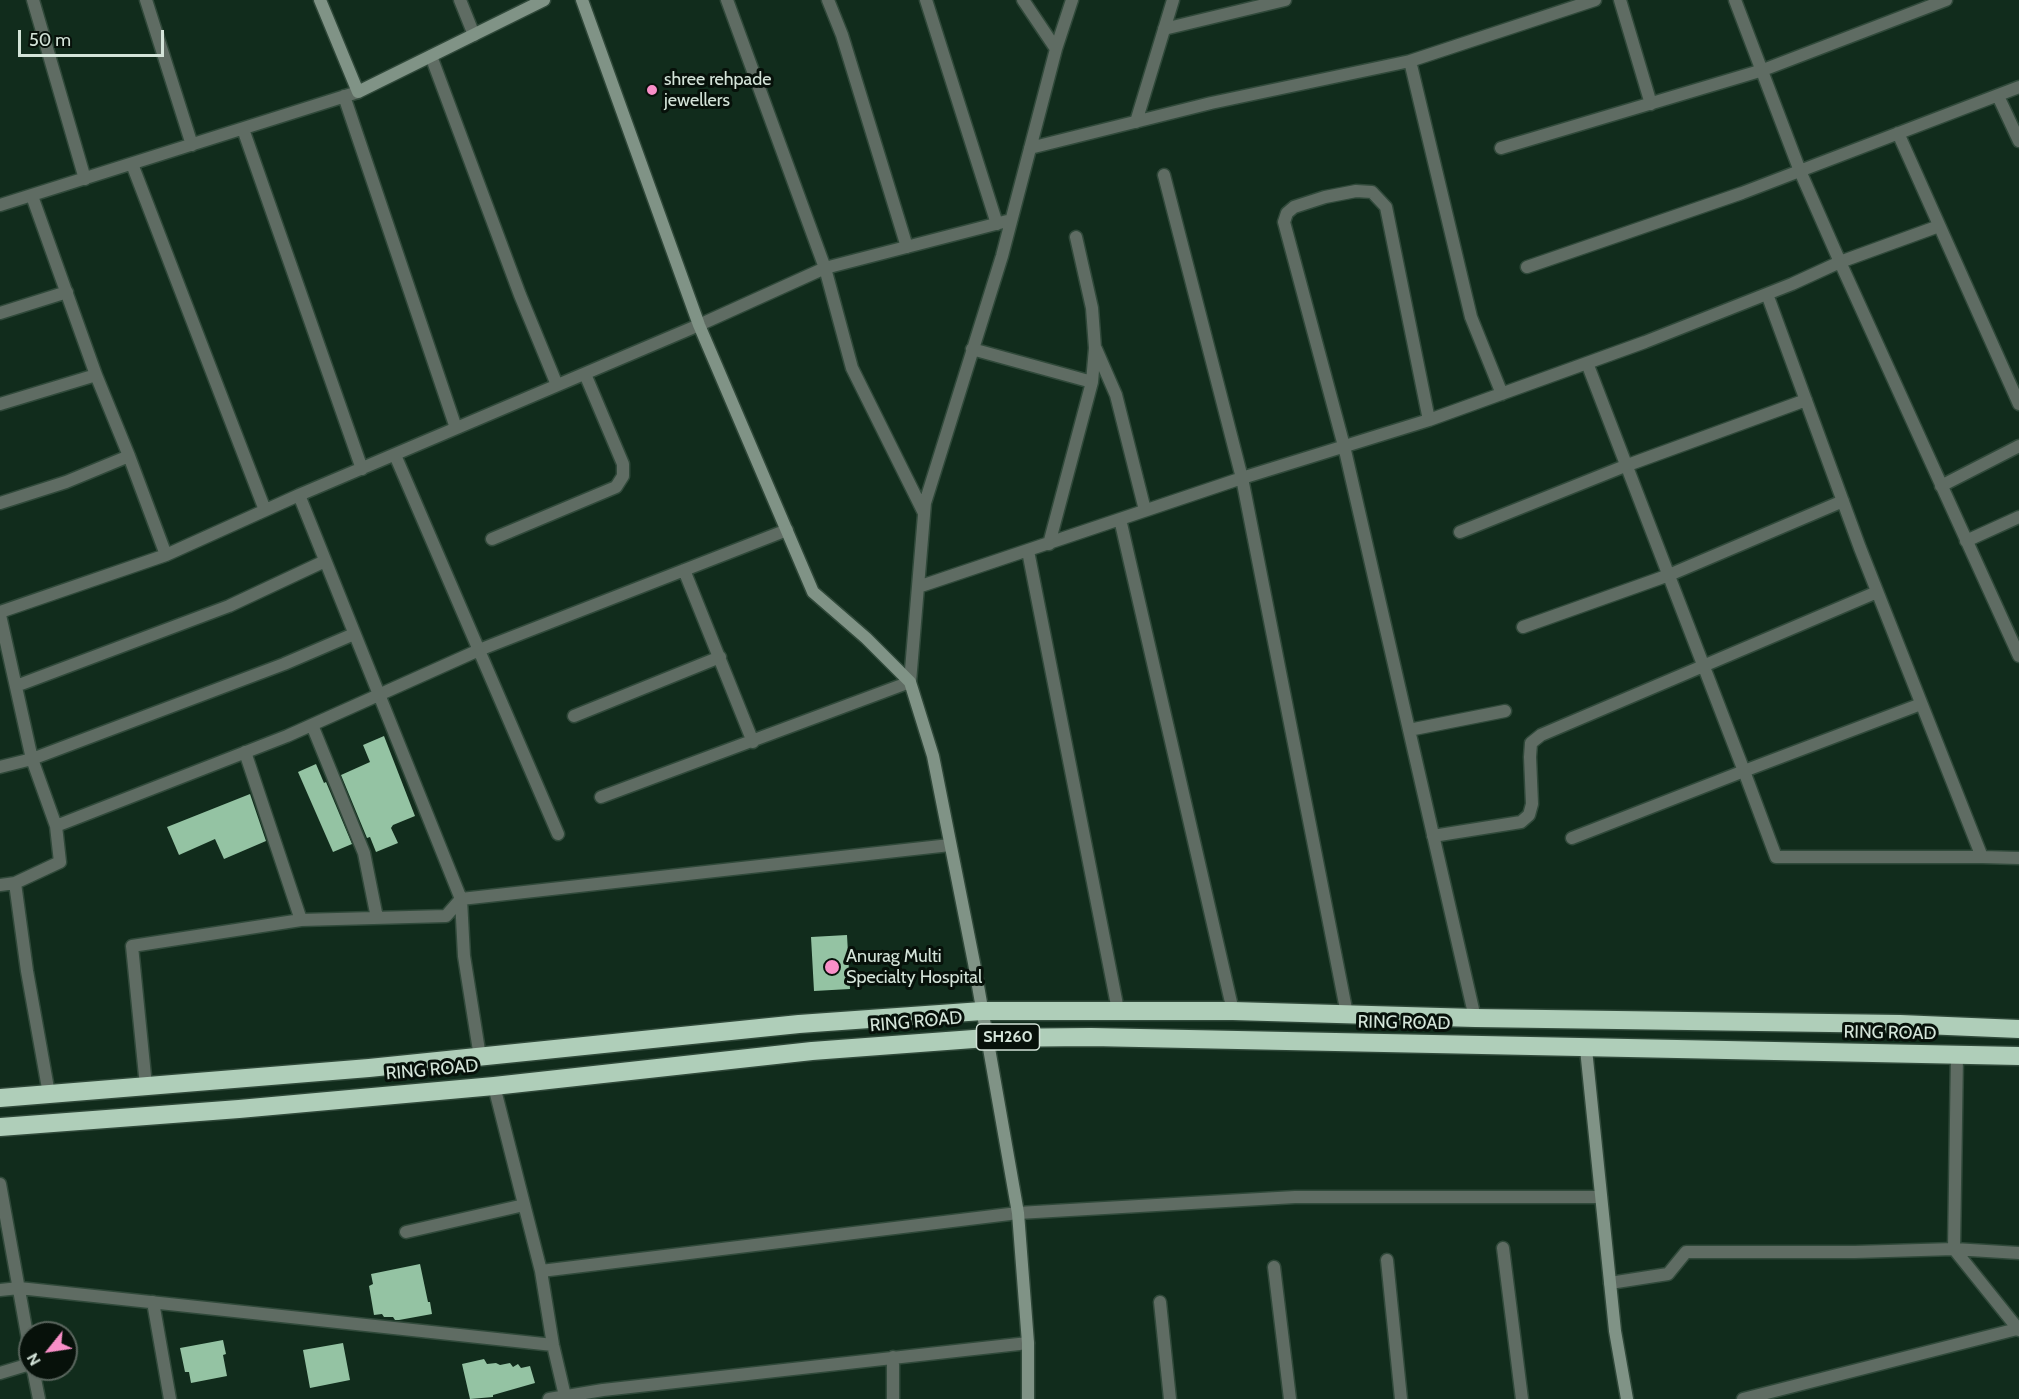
<!DOCTYPE html>
<html>
<head>
<meta charset="utf-8">
<style>
	body { margin:0 }
	#map { position:relative; width:2019px; height:1399px; overflow:hidden; background:#112c1c; font-family:Cabin,sans-serif }
	canvas { display:block }
	.north { position:absolute; left:18px; top:1321px; width:60px; height:60px; box-sizing:border-box; background:#07110a; border:2px solid #59655d; border-radius:50%; rotate:240deg; font-size:16px; font-weight:700; line-height:24px; text-align:center; color:#d4e4d9 }
	.north::after { content:''; display:block; margin:auto; width:21px; height:27px; background:#f98fc8; clip-path:polygon(50% 0,100% 100%,50% 72%,0 100%) }
	.scale { position:absolute; left:18px; top:30px; width:146px; height:27px; box-sizing:border-box; border:3px solid #d4e4d9; border-top:0; padding-left:8px; font-size:18px; line-height:21px; white-space:nowrap; color:#d4e4d9; -webkit-text-stroke:4px #07110a; paint-order:stroke }
</style>
</head>
<body>
<div id="map">
<canvas width="2019" height="1399"></canvas>
<div class="north">N</div>
<div class="scale">50 m</div>
</div>
<script>
const ctx = document.querySelector('canvas').getContext('2d');
ctx.lineJoin = 'round';
function fillPath(path, color) { ctx.fillStyle = color; ctx.fill(path, 'evenodd'); }
const toPath = rows => new Path2D(rows.map(r => 'M' + r).join(''));
function strokePath(path, color, width, dash) { ctx.strokeStyle = color; ctx.lineWidth = width; ctx.lineCap = dash ? 'butt' : 'round'; ctx.setLineDash(dash || []); ctx.stroke(path); }
function label(font, color, halo, rows, align = 'center') {
  ctx.font = font + ' Cabin,sans-serif'; ctx.lineWidth = 6; ctx.setLineDash([]); ctx.textBaseline = 'middle'; ctx.strokeStyle = halo; ctx.fillStyle = color; for (const [text, x, y, turn = 0] of rows) {
    ctx.save(); ctx.translate(x, y); ctx.rotate((+turn || 0) * Math.PI / 180); ctx.textAlign = isNaN(turn) ? turn : align; if (halo) ctx.strokeText(text, 0, 0); ctx.fillText(text, 0, 0); ctx.restore();
  }
}
fillPath(toPath([
	[384,736,415,816,393,825,391,828,398,843,376,852,370,837,367,838,341,775,370,762,363,745],
	[316,764,324,783,326,782,352,844,333,852,298,772],
	[250,794,266,841,224,859,215,839,179,855,167,827],
	[847,935,850,989,814,991,811,937],
	[420,1264,428,1302,430,1302,432,1314,399,1320,395,1320,393,1317,384,1317,382,1314,374,1315,369,1286,373,1284,371,1274],
	[223,1340,226,1354,223,1355,227,1376,191,1383,189,1372,185,1372,180,1348],
	[343,1343,350,1380,310,1388,303,1350],
	[484,1359,487,1364,496,1363,500,1365,510,1363,513,1367,518,1364,521,1368,530,1366,535,1383,493,1395,493,1397,470,1399,462,1364]
]), '#94c3a3');
const street = toPath([
	[33,0,85,179],
	[146,0,192,145],
	[460,0,474,35],
	[727,0,825,268,852,368,924,513],
	[828,0,842,35,907,247],
	[926,0,997,224],
	[1023,0,1056,49],
	[1620,0,1651,104],
	[1164,29,1285,0],
	[431,56,520,295,557,385],
	[1410,61,1595,0],
	[344,96,456,428],
	[1998,96,2019,141],
	[1136,122,1173,0],
	[243,129,362,469],
	[1898,133,2019,404],
	[1030,148,1211,103,1410,61,1471,317,1502,394],
	[1501,148,1763,70,1946,0],
	[132,164,265,510],
	[1164,175,1242,478,1347,1014],
	[32,196,96,375,129,456,166,555],
	[0,205,358,92],
	[1939,226,1840,262,2019,656],
	[1527,267,1742,193,2019,87],
	[1767,294,1860,548,1982,857,2019,858],
	[0,313,67,292],
	[972,349,1092,382],
	[1096,349,1116,395,1145,510],
	[0,404,96,375],
	[1429,420,1386,207,1372,192,1356,191,1325,197,1294,207,1287,213,1284,222,1344,446,1475,1018],
	[395,455,558,834],
	[1941,486,2019,446],
	[0,503,66,482,129,456],
	[1120,519,1233,1011],
	[1460,532,1625,466,1806,400],
	[492,539,616,487,623,476,623,464,585,374],
	[1966,541,2019,517],
	[1049,544,1092,382,1095,348,1092,308,1076,237],
	[1028,551,1118,1010],
	[684,570,753,742],
	[918,587,1242,478,1429,420,1645,342,1792,284,1840,262,1800,171,1735,0],
	[0,612,166,555,299,495],
	[0,615,32,759,0,767],
	[1523,627,1669,575,1843,501],
	[354,634,284,664,32,759,56,826,287,736,479,650,787,530],
	[16,686,229,606,325,561],
	[1921,704,1744,771,1776,857,1982,857],
	[574,716,720,657],
	[312,725,364,853,377,918],
	[1409,730,1505,711],
	[245,752,301,920,446,916,461,899],
	[601,797,910,682,925,503,1002,256,1056,49,1072,0],
	[1433,836,1521,822,1529,815,1532,804,1530,757,1531,743,1541,735,1877,592],
	[1572,838,1744,771,1587,363],
	[950,845,461,899,299,495,699,325,825,268,1011,220],
	[0,885,15,883],
	[461,899,464,956,480,1057],
	[1957,1055,1954,1249,2019,1330],
	[146,1086,132,946,301,920],
	[494,1086,541,1271,553,1345,565,1396],
	[49,1094,27,971,15,883,60,862,56,826],
	[0,1184,30,1351],
	[406,1232,524,1205],
	[1503,1248,1522,1399],
	[1387,1260,1401,1399],
	[1274,1267,1290,1399],
	[541,1271,1018,1213,1295,1197,1601,1197],
	[1610,1283,1668,1274,1686,1252,1855,1252,1954,1249,2019,1253],
	[0,1290,19,1288,553,1345],
	[153,1302,170,1399],
	[1160,1302,1170,1399],
	[33,1369,39,1399],
	[0,1373,30,1364],
	[549,1399,603,1390,1028,1343],
	[893,1399,893,1357],
	[1743,1399,2017,1329]
]);
const secondary = toPath([
	[320,0,358,92,544,0],
	[582,0,699,325,813,592,866,638,910,682,933,756,974,963,1018,1213,1028,1343,1028,1399],
	[1586,1049,1615,1331,1627,1399]
]);
const highway = toPath([
	[0,1098,369,1068,799,1024,982,1011,1233,1011,1475,1018,1900,1024,2019,1029],
	[0,1127,239,1109,494,1086,812,1051,987,1038,1091,1037,2019,1056]
]);
strokePath(street, '#30493a', 15);
strokePath(secondary, '#30493a', 15);
strokePath(highway, '#30493a', 21);
strokePath(street, '#5f6c63', 12);
strokePath(secondary, '#809386', 12);
strokePath(highway, '#afceb9', 18);
for (const [x, y, r, color] of [
	[652,90,6,"#f98fc8"],
	[832,967,8,"#f98fc8"]
]) { const dot = new Path2D(); dot.arc(x, y, r, 0, 2 * Math.PI); ctx.fillStyle = color; ctx.fill(dot); strokePath(dot, '#07110a', 2); }
for (const [x, y, w] of [
	[1008,1037,63]
]) { const box = new Path2D(); box.roundRect(x - w / 2, y - 13, w, 26, 4.5); ctx.fillStyle = '#07110a'; ctx.fill(box); strokePath(box, '#d4e4d9', 1.5); }
label('bold 16px', '#d4e4d9', null, [
	["SH260",1008,1037]
]);
label('18px', '#d4e4d9', '#07110a', [
	["shree rehpade",664,80],
	["jewellers",664,101],
	["Anurag Multi",846,957],
	["Specialty Hospital",846,978]
], 'left');
label('18px', '#d4e4d9', '#07110a', [
	["RING ROAD",916,1022,-5],
	["RING ROAD",1404,1023,1],
	["RING ROAD",1890,1033,1],
	["RING ROAD",432,1070,-5]
]);
</script>
</body>
</html>
